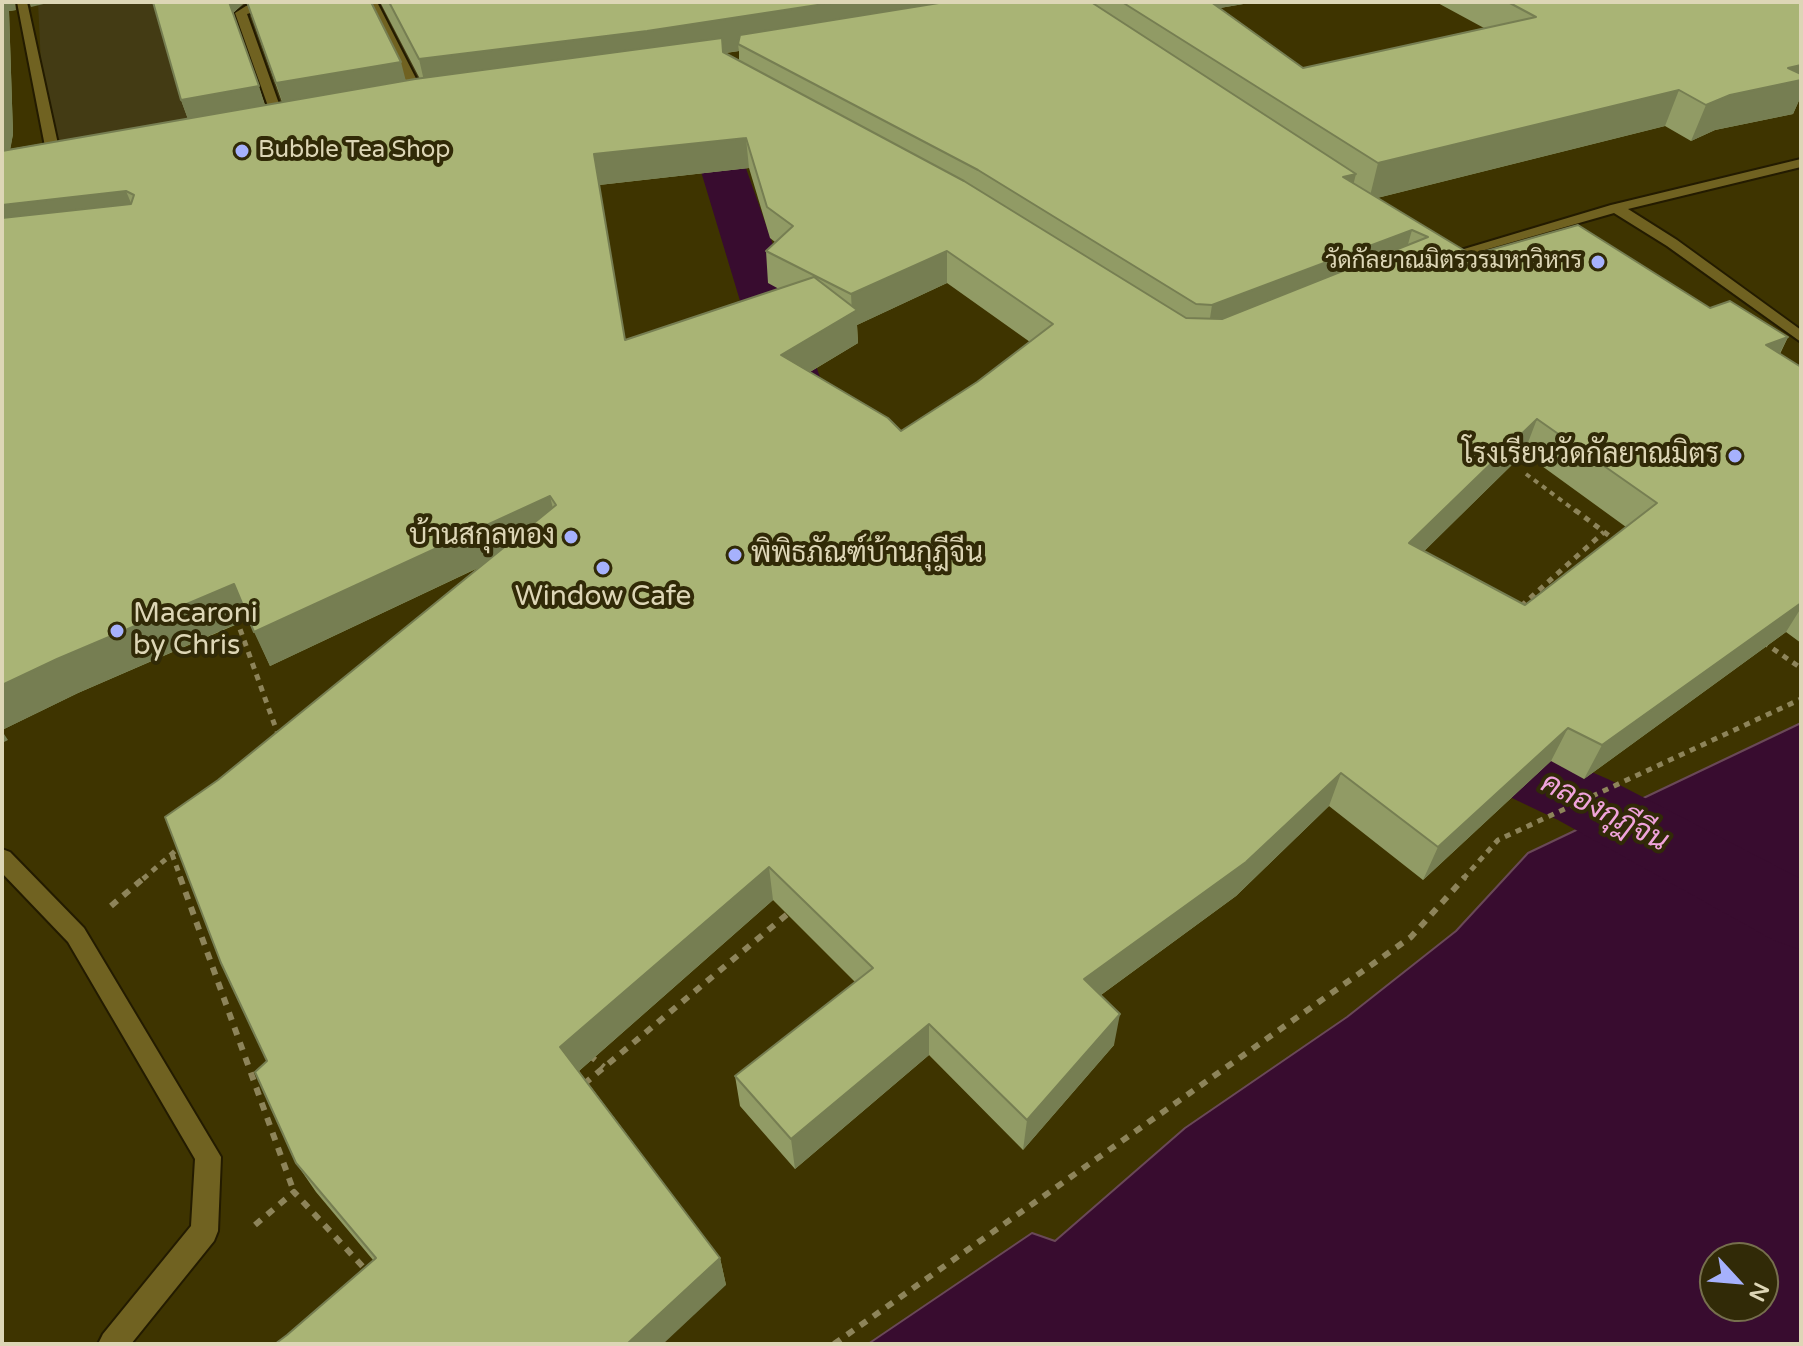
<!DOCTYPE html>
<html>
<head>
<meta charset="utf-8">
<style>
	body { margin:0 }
	#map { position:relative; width:1803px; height:1346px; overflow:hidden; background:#3e3400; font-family:"Varela Round",sans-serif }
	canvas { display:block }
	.frame { position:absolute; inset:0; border:4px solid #ddd6b6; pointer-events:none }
	.north { position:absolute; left:1699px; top:1242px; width:80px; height:80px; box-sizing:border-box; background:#312a07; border:2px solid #766f4d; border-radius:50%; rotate:116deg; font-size:22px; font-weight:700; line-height:32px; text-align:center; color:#ddd6b6 }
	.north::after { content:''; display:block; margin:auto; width:28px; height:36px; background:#a6b1fc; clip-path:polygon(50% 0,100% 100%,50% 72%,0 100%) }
</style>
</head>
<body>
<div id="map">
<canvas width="1803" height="1346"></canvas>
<div class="frame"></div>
<div class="north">N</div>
</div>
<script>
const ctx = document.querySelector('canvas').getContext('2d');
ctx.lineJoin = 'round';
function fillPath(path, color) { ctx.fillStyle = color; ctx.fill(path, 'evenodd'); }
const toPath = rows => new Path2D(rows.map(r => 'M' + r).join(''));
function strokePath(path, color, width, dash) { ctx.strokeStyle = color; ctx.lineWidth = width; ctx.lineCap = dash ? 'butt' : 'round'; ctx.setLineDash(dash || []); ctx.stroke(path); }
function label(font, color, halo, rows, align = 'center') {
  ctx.font = font + ' "Varela Round",Sarabun,sans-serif'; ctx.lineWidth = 8; ctx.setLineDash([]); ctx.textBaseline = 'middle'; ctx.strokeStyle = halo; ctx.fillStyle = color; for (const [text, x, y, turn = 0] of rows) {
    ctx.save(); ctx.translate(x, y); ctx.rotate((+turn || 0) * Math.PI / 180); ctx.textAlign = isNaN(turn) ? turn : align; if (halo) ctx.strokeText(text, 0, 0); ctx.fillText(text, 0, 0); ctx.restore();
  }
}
fillPath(toPath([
	[38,2,465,2,513,84,46,168]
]), '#433b14');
const water = toPath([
	[1801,723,1801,1344,868,1344,1032,1233,1055,1241,1185,1128,1347,1017,1456,931,1528,853,1801,723],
	[1715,1258,1763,1258,1763,1306,1715,1306,1715,1258]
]);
fillPath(water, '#380c2f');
strokePath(water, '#6a4958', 2);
fillPath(toPath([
	[641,2,681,2,692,16,821,380,813,392,794,396,775,392,763,377,655,19,641,2],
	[1449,710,1610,780,1801,879,1801,950,1773,940,1558,820,1424,756,1414,737,1424,718,1449,710]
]), '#380c2f');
const service = toPath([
	[266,2,290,2,247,14,287,126,281,130,275,126,235,13,246,6,266,2],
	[367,2,377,2,428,102,426,105,416,102,367,2],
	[1801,159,1801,167,1628,209,1677,240,1801,330,1801,342,1667,246,1614,213,1446,261,1434,258,1611,205,1801,159]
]);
const minor = toPath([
	[17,2,27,2,63,167,56,171,49,167,17,2],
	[2,849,10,852,84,928,221,1157,218,1231,214,1241,131,1344,98,1344,103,1334,191,1226,195,1159,68,942,2,873,2,849]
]);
strokePath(service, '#231b00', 4);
strokePath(minor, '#231b00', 4);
strokePath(toPath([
	[1526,474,1577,512]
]), '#8d845a', 4, [5, 5]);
strokePath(toPath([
	[1575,510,1616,541],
	[1521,606,1604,532],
	[236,618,279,737],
	[1763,642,1801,668],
	[172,854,181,879],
	[143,879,182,845],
	[1463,879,1498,840,1801,699]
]), '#8d845a', 5, [6, 6]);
strokePath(toPath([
	[180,877,294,1192],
	[111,906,145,877],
	[589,1055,604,1067],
	[584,1084,791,911],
	[255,1225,294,1192,365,1269],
	[834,1344,1411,937,1465,877]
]), '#8d845a', 6, [8, 8]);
fillPath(service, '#706221');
fillPath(minor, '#706221');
fillPath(toPath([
	[2,2,16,10,9,11,13,134,10,149,188,119,181,100,153,2,371,2,406,81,420,79,380,2,1255,2,1220,8,1303,68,1484,28,1436,2,1801,2,1801,96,1793,114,1715,130,1691,141,1665,126,1377,198,1472,255,1710,308,1788,337,1780,354,1801,367,1801,643,1786,632,1584,779,1551,761,1423,880,1329,806,1236,896,1101,995,1114,1045,1023,1150,929,1055,795,1169,740,1106,735,1076,855,982,773,900,579,1071,720,1258,726,1285,287,1335,373,1260,316,1192,296,1163,267,1061,218,780,478,568,270,666,249,619,78,693,2,730],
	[244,3,247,3,282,102,265,105,233,13],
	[739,51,739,60,726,53],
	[749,168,770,238,775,242,766,251,768,283,779,289,625,340,599,185],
	[947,283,1030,342,977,382,901,431,810,372,858,343,857,325],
	[1524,453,1626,527,1525,605,1424,551]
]), '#919b65');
fillPath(toPath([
	[2,2,15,2,16,10,9,11,13,134,7,169,2,172],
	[29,2,52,2,31,7],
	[228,2,246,2,247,3,244,3,232,14],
	[837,2,1052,2,738,44,739,51,427,94,419,59],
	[1181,2,1255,2,1179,15],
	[401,62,410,97,288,119,276,83],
	[1801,65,1801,96,1793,114,1715,130,1691,141,1706,105,1788,68],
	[259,86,270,122,194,136,181,100],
	[1679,90,1665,126,1369,200,1378,163],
	[746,138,749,168,599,185,594,154],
	[1356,174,1348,205,1343,177],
	[126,191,139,222,2,238,2,205],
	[1412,230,1403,262,1207,338,1212,305],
	[947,251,947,283,857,325,858,343,783,388,781,355,852,313,851,294],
	[1788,337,1771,370,1766,345],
	[1537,419,1524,453,1398,577,1409,543],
	[550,496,558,530,270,666,254,632],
	[234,584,250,618,78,693,2,730,2,685,57,659],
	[1801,603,1801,608,1786,632,1584,779,1602,745],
	[1568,728,1551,761,1423,880,1438,847],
	[2,731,8,740,2,743],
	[1341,773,1329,806,1236,896,1079,1011,1084,979],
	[769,867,773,900,571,1078,560,1047],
	[1120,1014,1114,1045,1023,1150,1027,1120],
	[929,1024,929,1055,795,1169,791,1139],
	[720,1258,726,1285,663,1344,627,1344]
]), '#767e52');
const building = toPath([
	[153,2,229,2,259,86,181,100,153,2],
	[247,2,371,2,401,62,276,83,247,2],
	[389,2,837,2,647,31,419,59,389,2],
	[945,2,1091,2,1356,174,1343,177,1472,255,1578,225,1710,308,1730,301,1788,337,1766,345,1801,367,1801,603,1602,745,1568,728,1438,847,1341,773,1246,862,1084,979,1120,1014,1027,1120,929,1024,791,1139,735,1076,873,968,769,867,560,1047,720,1258,627,1344,275,1344,287,1335,376,1258,296,1163,255,1072,267,1061,221,963,165,817,218,780,556,505,550,496,254,632,234,584,57,659,2,685,2,218,131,204,134,195,126,191,2,205,2,151,415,79,722,38,723,52,964,181,1186,318,1222,319,1428,237,1412,230,1212,305,1196,304,978,170,738,44,740,35,945,2],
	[746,138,767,207,793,226,766,251,851,294,947,251,1053,324,977,382,901,431,888,418,781,355,857,310,814,277,625,340,594,154,746,138],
	[1537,419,1657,503,1525,605,1409,543,1537,419],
	[1122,2,1211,2,1303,68,1536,17,1508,2,1801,2,1801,65,1788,68,1801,74,1801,80,1730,95,1706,105,1679,90,1378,163,1122,2]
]);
fillPath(building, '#a9b475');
strokePath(building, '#767e52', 2);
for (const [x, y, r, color] of [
	[242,151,8,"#a6b1fc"],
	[1598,262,8,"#a6b1fc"],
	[1735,456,8,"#a6b1fc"],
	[571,537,8,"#a6b1fc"],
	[735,555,8,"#a6b1fc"],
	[603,568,8,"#a6b1fc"],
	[117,631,8,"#a6b1fc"]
]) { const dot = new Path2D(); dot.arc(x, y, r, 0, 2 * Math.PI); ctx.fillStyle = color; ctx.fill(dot); strokePath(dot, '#312a07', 3); }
label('24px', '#ddd6b6', '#312a07', [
	["Bubble Tea Shop",258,151],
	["วัดกัลยาณมิตรวรมหาวิหาร",1582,262,"right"]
], 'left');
label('28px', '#ddd6b6', '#312a07', [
	["โรงเรียนวัดกัลยาณมิตร",1719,456],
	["บ้านสกุลทอง",555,537],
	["พิพิธภัณฑ์บ้านกุฎีจีน",751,555,"left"],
	["Window Cafe",603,598,"center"],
	["Macaroni",133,615,"left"],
	["by Chris",133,647,"left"]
], 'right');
label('italic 30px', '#f0a3db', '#312a07', [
	["คลองกุฎีจีน",1604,813,27]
]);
</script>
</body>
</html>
